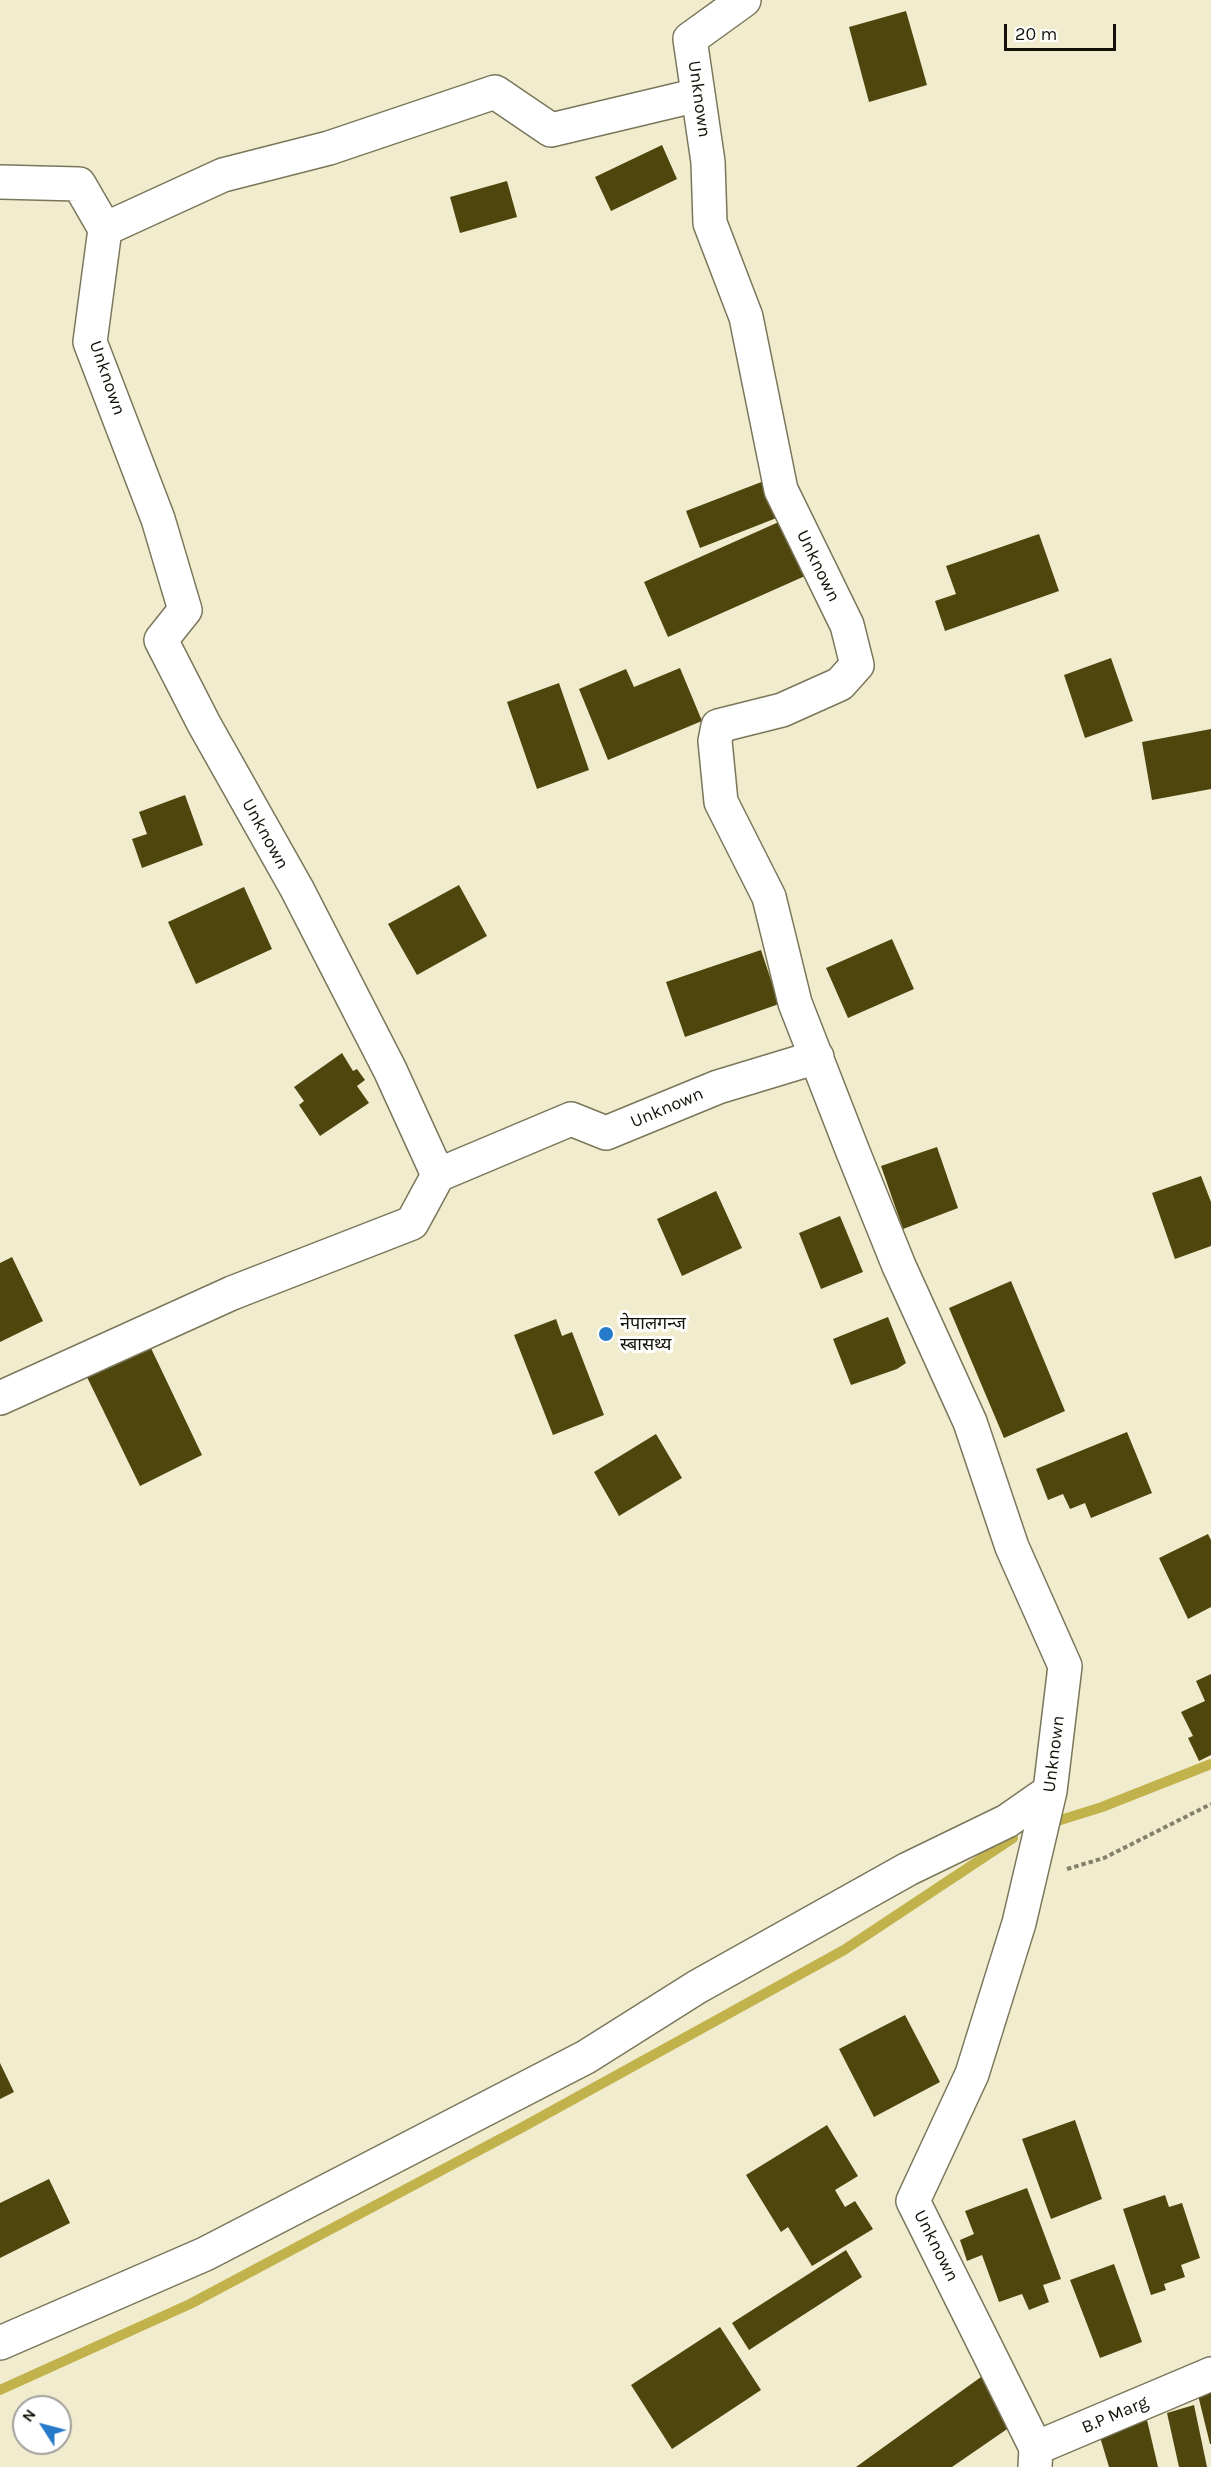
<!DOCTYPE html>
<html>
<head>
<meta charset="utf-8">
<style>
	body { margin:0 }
	#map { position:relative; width:1211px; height:2467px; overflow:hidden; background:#f1ecce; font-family:Karla,sans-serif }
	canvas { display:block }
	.north { position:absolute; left:12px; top:2395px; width:60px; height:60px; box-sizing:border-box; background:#fff; border:2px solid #a1a09c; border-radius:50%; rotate:306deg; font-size:16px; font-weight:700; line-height:24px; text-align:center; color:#141208 }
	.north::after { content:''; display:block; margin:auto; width:21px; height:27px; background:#257ac9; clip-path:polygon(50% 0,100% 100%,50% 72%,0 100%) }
	.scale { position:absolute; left:1004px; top:24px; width:112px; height:27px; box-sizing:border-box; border:3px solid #141208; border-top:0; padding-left:8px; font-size:18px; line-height:21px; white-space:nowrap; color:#141208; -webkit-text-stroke:4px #fff; paint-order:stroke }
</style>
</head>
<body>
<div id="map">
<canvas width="1211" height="2467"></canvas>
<div class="north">N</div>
<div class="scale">20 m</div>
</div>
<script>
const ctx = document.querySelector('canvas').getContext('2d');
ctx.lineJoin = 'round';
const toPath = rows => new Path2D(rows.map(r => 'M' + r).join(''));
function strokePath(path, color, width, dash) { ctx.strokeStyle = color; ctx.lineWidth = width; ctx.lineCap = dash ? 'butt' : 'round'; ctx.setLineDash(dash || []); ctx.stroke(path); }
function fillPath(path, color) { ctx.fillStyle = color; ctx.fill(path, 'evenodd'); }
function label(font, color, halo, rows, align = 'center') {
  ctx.font = font + ' Karla,"Noto Sans Devanagari",sans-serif'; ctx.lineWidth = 6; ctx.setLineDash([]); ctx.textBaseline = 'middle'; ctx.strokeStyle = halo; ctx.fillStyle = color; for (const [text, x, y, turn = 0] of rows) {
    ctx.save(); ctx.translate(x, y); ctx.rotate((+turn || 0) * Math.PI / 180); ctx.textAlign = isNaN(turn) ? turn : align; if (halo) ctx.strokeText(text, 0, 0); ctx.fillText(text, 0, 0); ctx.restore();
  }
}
strokePath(toPath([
	[1051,1823,1102,1807,1211,1764],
	[0,2390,190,2304,521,2128,844,1950,1013,1838]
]), '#c1b24c', 10);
fillPath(toPath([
	[906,11,927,85,869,102,849,27],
	[662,145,677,179,611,211,595,177],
	[507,181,517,217,460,233,450,197],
	[764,481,779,517,700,548,686,511],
	[781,521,805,576,668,637,644,582],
	[1039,534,1059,591,945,631,935,601,956,594,946,566],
	[1111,658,1133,721,1085,738,1064,675],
	[680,668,702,721,608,760,579,689,626,669,634,687],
	[559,683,589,770,537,789,507,702],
	[1211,729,1211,789,1152,800,1142,742],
	[185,795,203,845,142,868,132,839,147,834,139,812],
	[459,885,487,936,417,975,388,924],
	[244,887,272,949,196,984,168,922],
	[892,939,914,989,848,1018,826,968],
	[761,950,779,1004,685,1037,666,982],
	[342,1053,353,1071,357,1069,365,1080,357,1086,369,1103,320,1136,299,1105,304,1101,294,1087],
	[937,1147,958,1208,903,1229,881,1166],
	[1201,1176,1211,1202,1211,1246,1175,1259,1152,1193],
	[716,1191,742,1248,682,1276,657,1219],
	[840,1216,863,1272,821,1289,799,1233],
	[12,1257,43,1321,0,1342,0,1263],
	[1011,1281,1065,1411,1004,1438,949,1308],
	[888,1317,906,1363,897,1369,851,1385,833,1339],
	[556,1319,562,1336,572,1332,604,1415,553,1435,514,1335],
	[149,1344,202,1455,140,1486,86,1375],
	[1127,1432,1152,1493,1091,1518,1085,1503,1070,1509,1063,1494,1048,1500,1036,1469],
	[656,1434,682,1478,619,1516,594,1472],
	[1208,1534,1211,1540,1211,1607,1188,1619,1159,1558],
	[1211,1674,1211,1755,1199,1761,1188,1738,1193,1736,1181,1712,1205,1701,1196,1681],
	[905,2015,940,2082,874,2117,839,2049],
	[0,2063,14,2092,0,2099],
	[1075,2120,1102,2199,1051,2219,1022,2139],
	[827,2125,858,2176,835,2190,845,2207,855,2201,873,2229,812,2266,788,2227,781,2232,746,2175],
	[49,2179,70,2223,0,2258,0,2203],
	[1027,2188,1061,2279,1043,2285,1049,2302,1029,2310,1022,2294,999,2302,982,2255,967,2261,960,2240,974,2234,965,2211],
	[1165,2195,1169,2207,1182,2203,1200,2258,1181,2265,1185,2277,1164,2284,1166,2290,1151,2295,1123,2209],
	[846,2250,862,2277,749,2350,732,2323],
	[1114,2264,1142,2342,1100,2358,1070,2280],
	[720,2327,761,2390,672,2449,631,2385],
	[981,2377,1013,2425,952,2467,856,2467],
	[1211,2382,1211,2444,1210,2444,1196,2387],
	[1194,2405,1207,2467,1179,2467,1167,2413],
	[1147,2420,1158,2467,1109,2467,1100,2437]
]), '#4e460d');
const minor = toPath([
	[744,0,690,39,708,162,710,223,746,317,781,490,847,625,857,665,840,684,782,710,718,726,715,741,721,802,769,897,795,1003,853,1152,899,1266,970,1422,1012,1547,1065,1666,1050,1791,1019,1923,972,2074,913,2201,1036,2448],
	[0,182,79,184,105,229,90,342,158,519,185,610,161,640,204,724,297,889,390,1070,438,1175,571,1119,606,1133,718,1087,817,1057],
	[105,229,223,175,329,148,495,92,551,130,698,95],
	[0,1398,232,1293,412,1223,438,1175],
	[0,2343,205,2254,586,2057,697,1987,908,1869,1007,1821,1050,1791],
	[1035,2467,1036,2448,1211,2374]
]);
strokePath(minor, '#7a765a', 36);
strokePath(toPath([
	[1067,1869,1104,1858,1211,1804]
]), '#84806c', 4, [4.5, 3]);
strokePath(minor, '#fff', 33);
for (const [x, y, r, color] of [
	[606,1334,8,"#257ac9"]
]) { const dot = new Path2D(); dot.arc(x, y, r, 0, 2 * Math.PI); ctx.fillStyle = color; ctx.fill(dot); strokePath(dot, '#fff', 2); }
label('18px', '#141208', '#fff', [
	["Unknown",699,99,82],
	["Unknown",107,378,71],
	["Unknown",818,566,64],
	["Unknown",265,834,61],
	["Unknown",667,1108,-23],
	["Unknown",1054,1754,-83],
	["Unknown",936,2246,63],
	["B.P Marg",1115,2415,-23]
]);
label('18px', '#141208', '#fff', [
	["नेपालगन्ज",620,1324],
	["स्बासथ्य",620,1345]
], 'left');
</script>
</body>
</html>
